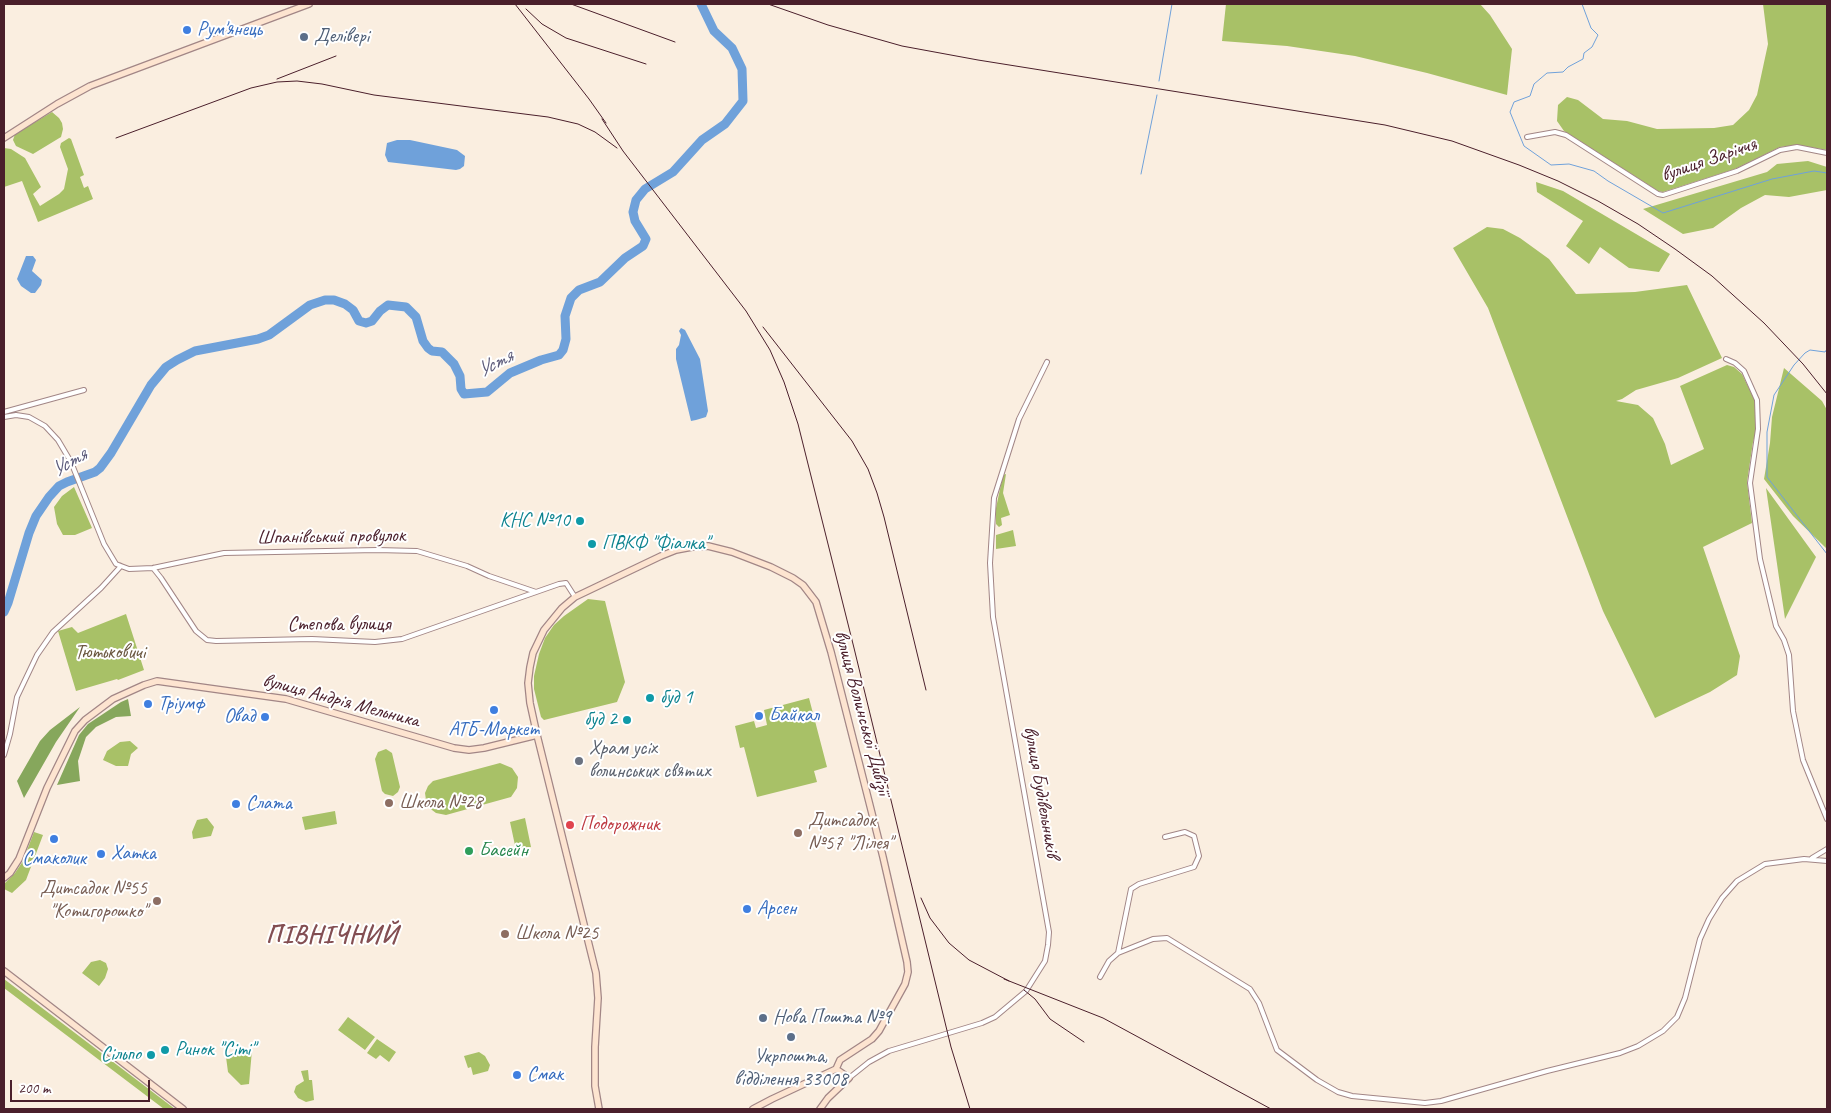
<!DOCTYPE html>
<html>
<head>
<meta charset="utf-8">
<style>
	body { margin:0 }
	#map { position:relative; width:1831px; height:1113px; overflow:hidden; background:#faeee0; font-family:Caveat,sans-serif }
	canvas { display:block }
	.frame { position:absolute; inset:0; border:5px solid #4a1f2b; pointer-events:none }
	.scale { position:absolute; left:10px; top:1080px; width:140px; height:22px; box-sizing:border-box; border:2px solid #4a1f2b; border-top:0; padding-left:6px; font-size:15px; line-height:18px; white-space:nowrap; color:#4a1f2b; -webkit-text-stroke:4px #fff; paint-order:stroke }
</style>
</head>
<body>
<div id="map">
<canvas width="1831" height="1113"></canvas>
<div class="frame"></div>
<div class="scale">200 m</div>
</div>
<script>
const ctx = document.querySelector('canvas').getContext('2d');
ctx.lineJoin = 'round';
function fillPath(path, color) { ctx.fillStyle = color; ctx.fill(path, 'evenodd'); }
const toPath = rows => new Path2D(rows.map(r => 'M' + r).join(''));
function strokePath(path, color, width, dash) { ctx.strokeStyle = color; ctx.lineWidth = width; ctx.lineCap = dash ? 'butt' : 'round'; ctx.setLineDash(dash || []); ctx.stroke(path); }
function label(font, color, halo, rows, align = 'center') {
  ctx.font = font + ' Caveat,sans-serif'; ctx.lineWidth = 4; ctx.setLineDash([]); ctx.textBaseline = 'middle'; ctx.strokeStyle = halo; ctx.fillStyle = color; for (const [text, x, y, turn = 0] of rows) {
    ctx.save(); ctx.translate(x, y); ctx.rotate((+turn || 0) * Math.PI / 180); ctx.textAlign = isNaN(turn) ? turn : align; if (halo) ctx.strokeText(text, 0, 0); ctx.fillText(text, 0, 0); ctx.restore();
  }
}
fillPath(toPath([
	[1226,4,1480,4,1490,15,1512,49,1507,95,1427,73,1355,56,1287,46,1222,41],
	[1763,4,1827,4,1827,150,1798,145,1780,147,1735,169,1663,192,1658,191,1564,131,1557,121,1558,105,1567,97,1578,100,1603,119,1627,121,1657,129,1714,128,1733,125,1749,110,1757,95,1768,44],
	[52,112,59,118,62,123,63,129,61,137,33,154,16,146,13,140,15,134],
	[69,138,71,139,84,175,80,177,84,188,88,186,93,199,38,222,22,181,4,187,4,148,11,149,25,158,41,187,33,194,40,206,59,194,64,189,68,169,60,147,61,143],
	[1808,161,1827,167,1827,190,1789,197,1765,195,1741,208,1713,228,1683,234,1643,209,1767,172,1777,164],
	[1536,182,1563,191,1670,254,1659,272,1629,268,1600,247,1589,264,1566,246,1583,221,1537,192],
	[1487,227,1503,229,1520,238,1549,259,1576,294,1635,292,1687,285,1722,358,1678,378,1636,390,1622,399,1616,401,1638,405,1653,418,1665,444,1671,465,1704,449,1680,386,1727,365,1734,367,1742,374,1755,401,1757,429,1753,442,1747,482,1752,523,1703,547,1740,656,1737,675,1710,692,1655,718,1603,611,1488,308,1453,248],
	[1784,368,1822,401,1827,410,1827,549,1793,516,1764,479,1770,443,1772,417],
	[1006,474,1003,493,1010,515,1001,518,1002,525,999,527,996,524,996,508,1003,475],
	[74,487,92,528,75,535,63,535,57,524,54,507,62,496],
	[1766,488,1816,557,1785,619],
	[1013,530,1016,546,996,549,996,535],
	[588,599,605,601,625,682,617,702,544,720,541,717,534,689,534,676,539,654,545,638,554,625,564,616],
	[126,614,144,670,118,680,117,679,76,691,58,631,72,627,78,633],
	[809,698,827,767,814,771,817,782,757,797,744,747,740,748,735,726,754,721,756,728,767,725,764,710],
	[130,741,138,748,131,754,128,766,116,766,103,760,107,751,120,742],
	[386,749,392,753,400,787,398,792,393,796,385,794,382,791,375,759,378,752],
	[500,763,512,768,518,777,517,788,511,797,446,815,436,813,428,807,426,800,425,793,428,786,433,781],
	[335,811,337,824,305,830,302,817],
	[207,818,214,827,211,836,193,839,192,832,197,820],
	[525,818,531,847,516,850,510,822],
	[34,832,43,835,26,880,12,893,4,889,4,884,15,873,23,861],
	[100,960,106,963,108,969,105,978,99,986,82,973,91,962],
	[4,979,175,1109,164,1109,4,988],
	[348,1017,375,1037,365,1050,338,1030],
	[377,1039,396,1052,389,1062,380,1055,376,1059,367,1053],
	[252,1050,249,1084,241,1085,228,1072,226,1057,231,1053],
	[479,1052,485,1056,490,1065,488,1071,473,1075,471,1067,468,1068,464,1056],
	[308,1070,309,1080,312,1080,314,1100,306,1102,298,1098,294,1092,296,1086,304,1081,301,1071]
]), '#a8c167');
fillPath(toPath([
	[128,699,131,716,116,717,96,727,86,737,78,761,80,781,57,785,79,735,88,724,121,702],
	[80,707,56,742,24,798,17,781,40,741,50,730]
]), '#86a75c');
fillPath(toPath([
	[397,140,410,140,457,150,465,156,464,166,460,169,456,170,388,162,385,155,387,143],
	[26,256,33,256,36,260,32,271,42,280,41,285,35,293,31,293,21,286,17,279],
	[681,328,685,330,700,359,708,411,706,417,696,420,691,421,676,359,676,349,679,345,681,335,679,331]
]), '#6fa1da');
strokePath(toPath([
	[1582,4,1591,28,1598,35,1592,47,1584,53,1583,59,1568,67,1563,72,1547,73,1534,84,1530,96,1514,102,1510,112,1524,146,1551,165,1569,164,1594,171,1608,181,1663,213,1772,179,1814,171,1827,173],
	[1159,81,1172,4],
	[1141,174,1157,95],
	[1827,349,1825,352,1810,350,1805,353,1794,365,1774,395,1767,432,1767,477,1827,554]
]), '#6fa1da', 1);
strokePath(toPath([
	[4,612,8,603,29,533,36,516,49,497,59,486,67,482,95,472,100,468,111,453,151,385,166,367,177,360,195,351,258,339,269,335,310,305,325,300,334,300,345,304,353,310,359,321,366,323,372,321,380,311,388,305,406,307,416,317,423,341,428,348,432,351,442,352,454,364,460,376,461,389,464,394,487,392,510,373,541,360,559,355,563,350,566,339,565,316,571,298,579,290,600,282,625,258,643,246,646,239,635,221,633,212,636,200,645,189,673,172,702,140,725,124,743,101,742,69,732,48,714,31,701,4]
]), '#6fa1da', 9);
const street = toPath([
	[1527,137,1555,132,1566,135,1658,194,1663,195,1737,171,1780,150,1797,147,1827,153],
	[1726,359,1735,363,1744,371,1757,400,1758,429,1750,483,1760,559,1776,626,1784,640,1789,655,1793,711,1803,760,1827,819],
	[4,412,84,390],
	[4,417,16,415,29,417,45,426,58,440,71,462,104,544,116,564,121,566,129,569,153,568,224,553,377,550,417,551,467,566,489,576,536,592],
	[153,568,161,578,196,631,207,640,216,641,312,639,375,642,402,639,559,584,566,583,575,597],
	[4,755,10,734,17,697,37,655,53,632,101,588,121,566],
	[1812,858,1827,849],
	[1118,953,1131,889,1139,884,1194,867,1199,856,1194,836,1185,832,1165,837],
	[1100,977,1109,961,1118,953,1153,939,1167,938,1250,989,1259,1003,1277,1050,1317,1080,1338,1092,1352,1096,1425,1103,1441,1101,1547,1071,1620,1053,1638,1046,1663,1031,1677,1017,1685,998,1700,939,1709,919,1722,898,1737,881,1765,864,1804,859,1827,861],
	[849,1078,869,1062,889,1051,982,1023,995,1017,1026,991,1045,961,1048,945,1049,932,993,617,990,563,994,498,1019,419,1047,362]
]);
const secondary = toPath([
	[4,138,57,104,90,86,309,4],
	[4,878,10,873,19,859,47,788,75,731,85,720,113,699,144,685,157,681,286,699,454,748,469,750,484,748,537,735],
	[4,971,183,1109],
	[599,1109,595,1086,595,1047,598,998,596,973,537,735,530,703,528,683,530,667,533,653,544,630,562,608,575,597,661,556,676,550,692,547,708,546,732,552,771,567,793,578,803,585,816,602,831,652,883,857,907,962,908,972,905,984,879,1031,872,1039,840,1060,836,1069],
	[753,1109,772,1099,836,1069],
	[820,1109,828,1098,849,1078,836,1069]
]);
strokePath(street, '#a28686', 6);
strokePath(secondary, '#a28686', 8);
strokePath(street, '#fff', 4);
strokePath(secondary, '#fde4d0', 5.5);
strokePath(toPath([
	[515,4,589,99,606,123],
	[571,4,675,42],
	[768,4,828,25,902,46,978,60,1385,125,1452,141,1519,165,1558,181,1598,201,1638,224,1675,249,1712,276,1764,323,1803,364,1827,394],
	[526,9,542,24,566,38,646,64],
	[277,79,336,56],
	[602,119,623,151,746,311,770,350,784,382,798,424,854,648,951,1047,970,1109],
	[116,138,251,88,277,82,297,81,322,84,374,95,548,117,578,124,595,132,617,148],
	[763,327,852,441,868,469,877,493,884,517,926,690],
	[921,898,930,918,949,943,969,960,1009,981],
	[1004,979,1103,1018,1271,1109],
	[1024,990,1035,999,1050,1019,1084,1042]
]), '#4a1f2b', 1);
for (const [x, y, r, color] of [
	[187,30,5,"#3f7fe0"],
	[304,37,5,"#5c6f8a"],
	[580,521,5,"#0f9aa8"],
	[592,544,5,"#0f9aa8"],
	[650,698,5,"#0f9aa8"],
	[148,704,5,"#3f7fe0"],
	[494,710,5,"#3f7fe0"],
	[759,716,5,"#3f7fe0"],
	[265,717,5,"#3f7fe0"],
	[627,720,5,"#0f9aa8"],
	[579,761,5,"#6b7280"],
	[389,803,5,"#8d6e63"],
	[236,804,5,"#3f7fe0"],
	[570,825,5,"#e0444e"],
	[798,833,5,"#8d6e63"],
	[54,839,5,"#3f7fe0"],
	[469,851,5,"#2e9e5b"],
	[101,854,5,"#3f7fe0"],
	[157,901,5,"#8d6e63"],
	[747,909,5,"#3f7fe0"],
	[505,934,5,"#8d6e63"],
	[763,1018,5,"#5c6f8a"],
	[791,1037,5,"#5c6f8a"],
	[165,1050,5,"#0f9aa8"],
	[151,1055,5,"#0f9aa8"],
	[517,1075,5,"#3f7fe0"]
]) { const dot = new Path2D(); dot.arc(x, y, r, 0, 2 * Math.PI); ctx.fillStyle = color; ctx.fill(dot); strokePath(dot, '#fff', 2); }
label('20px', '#366cbe', '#fff', [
	["Рум'янець",197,30],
	["Тріумф",158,704],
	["Байкал",769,716],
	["Овад",255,717,"right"],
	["АТБ-Маркет",494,730,"center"],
	["Слата",246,804],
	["Хатка",111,854],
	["Смаколик",54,859,"center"],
	["Арсен",757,909],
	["Смак",527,1075]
], 'left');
label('20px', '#4e5e75', '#fff', [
	["Делівері",314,37],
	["Нова Пошта №9",773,1018],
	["Укрпошта,",791,1057,"center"],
	["відділення 33008",791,1080,"center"]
], 'left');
label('20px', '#4a1f2b', '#fff', [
	["вулиця Заріччя",1709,160,-19],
	["Шпанівський провулок",331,537,-1],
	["Степова вулиця",339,625],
	["вулиця Андрія Мельника",341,701,15],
	["вулиця Волинської Дивізії",862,713,75],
	["вулиця Будівельників",1041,792,80]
]);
label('20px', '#0d838f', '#fff', [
	["КНС №10",570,521],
	["ПВКФ \"Фіалка\"",602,544,"left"],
	["буд 1",660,698,"left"],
	["буд 2",617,720],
	["Ринок \"Сіті\"",175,1050,"left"],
	["Сільпо",141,1055]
], 'right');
label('20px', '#6b5840', '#fff', [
	["Тютьковичі",110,653]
]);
label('20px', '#5b616d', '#fff', [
	["Храм усіх",589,749],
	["волинських святих",589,772]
], 'left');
label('20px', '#785e54', '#fff', [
	["Школа №28",399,803],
	["Дитсадок",808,821],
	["№57 \"Лілея\"",808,844],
	["Дитсадок №55",147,889,"right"],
	["\"Котигорошко\"",147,912,"right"],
	["Школа №25",515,934]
], 'left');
label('20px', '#be3a42', '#fff', [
	["Подорожник",580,825]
], 'left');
label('20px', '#27864d', '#fff', [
	["Басейн",479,851]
], 'left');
label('italic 21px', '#5b5a7a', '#fff', [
	["Устя",495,364,-28],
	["Устя",69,463,-31]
]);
ctx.letterSpacing = '1px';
label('bold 25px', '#834e52', '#fff', [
	["ПІВНІЧНИЙ",332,935]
]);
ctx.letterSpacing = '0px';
</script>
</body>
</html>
